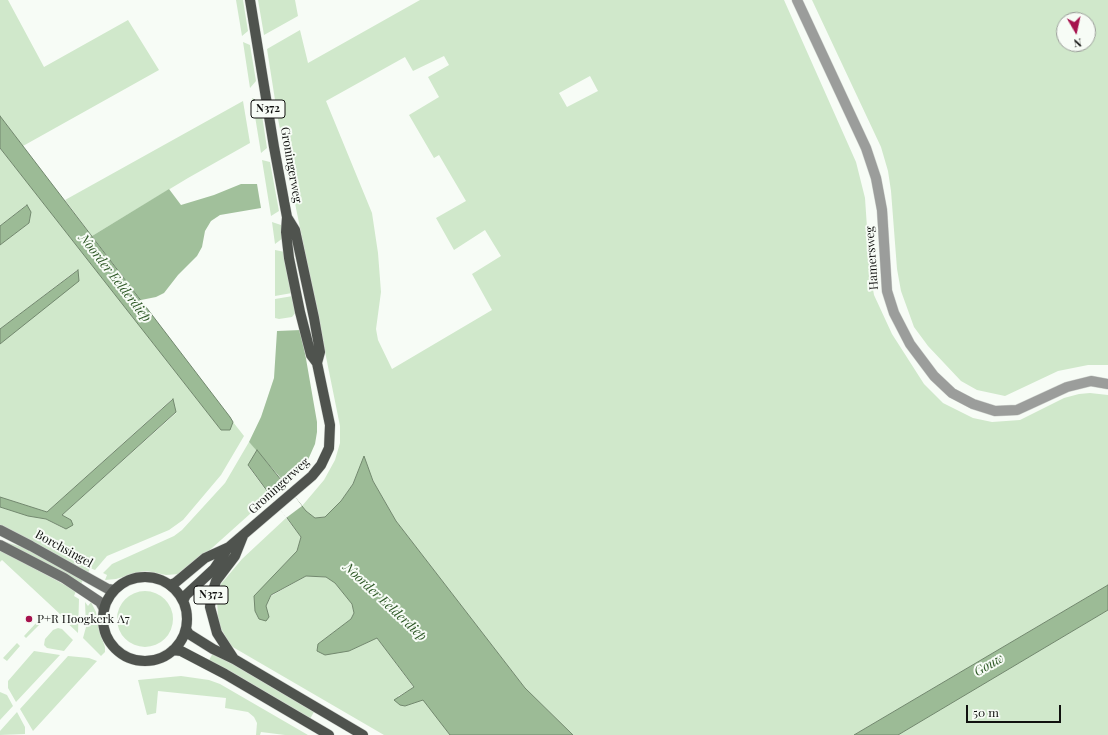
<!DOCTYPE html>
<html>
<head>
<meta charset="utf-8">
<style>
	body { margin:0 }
	#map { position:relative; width:1108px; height:735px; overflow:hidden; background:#f7fcf6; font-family:"Playfair Display",serif }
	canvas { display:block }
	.north { position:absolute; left:1056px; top:12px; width:40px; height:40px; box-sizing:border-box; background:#f7fcf6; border:1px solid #9b9e9a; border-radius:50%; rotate:171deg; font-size:11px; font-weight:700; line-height:16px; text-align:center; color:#10110f }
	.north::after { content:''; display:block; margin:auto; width:14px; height:18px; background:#a6124d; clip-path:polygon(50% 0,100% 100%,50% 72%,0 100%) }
	.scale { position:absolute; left:966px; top:705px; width:95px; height:18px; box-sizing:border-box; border:2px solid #10110f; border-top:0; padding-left:5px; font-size:12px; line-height:14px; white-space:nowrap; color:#10110f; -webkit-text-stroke:3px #f7fcf6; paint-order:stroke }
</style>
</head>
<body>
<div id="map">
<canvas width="1108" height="735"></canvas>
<div class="north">N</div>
<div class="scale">50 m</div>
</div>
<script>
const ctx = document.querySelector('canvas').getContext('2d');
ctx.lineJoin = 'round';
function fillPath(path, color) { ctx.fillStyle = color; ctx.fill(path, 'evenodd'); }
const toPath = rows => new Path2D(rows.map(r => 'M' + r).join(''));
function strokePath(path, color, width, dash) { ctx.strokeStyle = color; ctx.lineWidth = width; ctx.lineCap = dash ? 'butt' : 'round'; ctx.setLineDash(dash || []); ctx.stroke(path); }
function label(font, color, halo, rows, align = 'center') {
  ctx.font = font + ' "Playfair Display",serif'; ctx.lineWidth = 4; ctx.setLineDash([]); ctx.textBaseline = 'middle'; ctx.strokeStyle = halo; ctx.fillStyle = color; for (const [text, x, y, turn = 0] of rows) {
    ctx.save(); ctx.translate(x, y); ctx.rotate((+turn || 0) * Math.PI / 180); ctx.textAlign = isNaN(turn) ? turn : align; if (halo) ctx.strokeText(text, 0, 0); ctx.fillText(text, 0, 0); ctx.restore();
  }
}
fillPath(toPath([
	[0,0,8,0,44,67,128,20,159,70,23,146,0,116],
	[236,0,243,0,248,31,242,36],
	[258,0,295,0,298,16,264,35],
	[420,0,784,0,856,162,865,198,870,272,874,295,892,334,924,384,943,403,973,418,992,422,1020,420,1064,398,1079,394,1090,393,1108,395,1108,585,854,735,573,735,525,688,396,521,373,481,364,457,353,484,341,501,325,517,315,518,306,511,302,506,324,480,335,460,340,443,340,426,278,119,267,49,300,30,308,63],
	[444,56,449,65,428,77,439,97,409,115,434,158,439,155,466,201,436,218,454,250,485,230,501,256,472,274,492,310,392,369,378,340,376,329,381,292,378,253,372,213,326,101,405,57,413,71],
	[590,76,598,91,567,107,559,93],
	[812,0,1108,0,1108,365,1088,365,1058,371,1005,396,977,390,961,381,928,346,914,327,901,291,897,269,891,191,888,171,881,147],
	[1064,20,1088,20,1088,44,1064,44],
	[243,42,250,45,256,81,250,88],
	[252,98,260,102,267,148,261,153],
	[243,101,250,143,188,178,92,236,65,200],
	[0,148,221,430,230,430,233,422,244,436,221,475,183,520,169,530,107,556,95,570,90,568,88,573,0,525,0,507,28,516,46,519,65,529,71,520,62,515,176,413,172,399,47,512,0,497,0,344,78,281,77,270,0,329,0,245,29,223,31,212,26,205,0,226],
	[262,160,270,162,279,211,271,216],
	[272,222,281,225,283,238,275,244],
	[275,250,285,252,292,293,275,296],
	[293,296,296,312,292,317,279,319,275,318,275,299],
	[249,442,257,450,248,466,270,496,202,557,179,574,166,575,147,571,139,572,116,579,105,580,107,575,103,573,112,564,174,536,182,530,225,483],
	[286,518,301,537,297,551,278,571,266,606,271,596,306,576,326,577,335,583,352,604,354,613,351,619,318,644,349,651,377,638,414,688,398,696,405,706,423,699,450,735,384,735,231,646,219,625,218,618,217,599,221,584,242,559],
	[0,540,31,550,83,580,81,584],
	[0,550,76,591,74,596,79,599,78,633,60,616,61,615,2,560,0,562],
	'117 619a28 28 0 1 1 56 0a28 28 0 1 1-56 0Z',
	[85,602,88,606,91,602,96,612,99,630,105,647,105,652,101,656,83,638,86,627],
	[1108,610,1108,735,898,735,933,714],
	[37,622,40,624,26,638,24,636],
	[58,628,62,629,73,640,64,651,47,648,44,645,45,639,53,630],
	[17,643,20,646,7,661,3,658],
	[34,651,60,655,16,702,8,688,8,681],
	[213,653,315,710,310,719,208,662],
	[68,656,89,658,97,661,33,731,20,709],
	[181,676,209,680,220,684,308,735,285,735,261,732,260,735,256,735,257,723,254,717,248,712,225,708,226,698,158,691,156,713,147,715,138,680],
	[0,692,7,695,13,706,0,720],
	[17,712,25,727,25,734,0,735,0,731]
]), '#d0e8cb');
fillPath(toPath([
	[241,184,257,184,261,208,220,215,211,221,205,231,202,247,197,256,178,275,164,293,156,297,141,300,92,236,169,189,181,205,214,195],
	[301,330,317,422,317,432,315,444,307,462,297,475,286,484,249,442,261,417,274,378,277,331]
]), '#a1c09b');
const water = toPath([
	[0,116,230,417,233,422,230,430,221,430,0,148,0,116],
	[27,205,31,212,29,223,0,245,0,226,27,205],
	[78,270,79,281,0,344,0,329,78,270],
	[173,399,176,412,62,515,71,520,73,525,66,529,46,519,28,516,0,507,0,497,47,512,173,399],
	[257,450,306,511,315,518,325,517,341,501,353,484,364,456,373,481,396,521,525,688,573,735,450,735,423,700,405,706,400,705,394,700,414,687,377,638,349,651,325,655,317,651,318,644,351,619,354,613,352,604,335,583,326,577,306,576,271,595,266,606,269,617,266,621,259,619,255,611,254,596,297,551,301,537,248,465,257,450],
	[1108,585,1108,610,898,735,854,735,1108,585]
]);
fillPath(water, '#9cbb96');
strokePath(water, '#72886e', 1);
fillPath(toPath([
	[286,484,302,506,286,518,270,496]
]), '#f7fcf6');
const minor = toPath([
	[797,0,866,148,876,178,882,210,887,291,894,313,910,344,934,376,952,393,973,404,995,411,1017,410,1067,387,1091,381,1108,384]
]);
const secondary = toPath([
	[0,530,31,546,108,589,114,590],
	[0,545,64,578,100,602,104,609]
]);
const primary = toPath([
	[250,0,274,147,287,217,286,232,289,258,300,312,311,355,317,363],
	'103 619a42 42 0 1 1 84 0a42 42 0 1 1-84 0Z',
	[170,585,175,583,205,558,229,547,312,476,321,465,329,448,330,425,317,363,320,352,314,318,295,230,287,217],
	[183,601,186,595,214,569,228,548],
	[186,629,189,634,213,649,234,659,363,735],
	[173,650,181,651,225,674,329,735],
	[234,659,217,633,210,607,211,597,216,581,235,556,243,536]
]);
strokePath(minor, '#d2d6d1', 11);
strokePath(secondary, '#d2d6d1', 11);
strokePath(primary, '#d2d6d1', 11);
strokePath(minor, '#9b9d9b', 10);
strokePath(secondary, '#6e716e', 10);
strokePath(primary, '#4f534e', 10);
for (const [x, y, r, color] of [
	[29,619,4,"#a6124d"]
]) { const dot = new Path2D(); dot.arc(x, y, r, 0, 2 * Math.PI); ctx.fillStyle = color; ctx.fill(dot); strokePath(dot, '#f7fcf6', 1.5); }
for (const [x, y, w] of [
	[268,109,34],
	[211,595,34]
]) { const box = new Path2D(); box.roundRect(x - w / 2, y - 9, w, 18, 3); ctx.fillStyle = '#f7fcf6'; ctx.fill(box); strokePath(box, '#10110f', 1); }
label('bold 11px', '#10110f', null, [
	["N372",268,109],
	["N372",211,595]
]);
label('12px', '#10110f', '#f7fcf6', [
	["Groningerweg",291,165,80],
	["Hamersweg",872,258,-94],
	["Groningerweg",279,486,-42],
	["Borchsingel",64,549,29]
]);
label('12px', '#10110f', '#f7fcf6', [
	["P+R Hoogkerk A7",37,619]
], 'left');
label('italic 13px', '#2b5623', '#f7fcf6', [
	["Noorder Eelderdiep",115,278,52],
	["Noorder Eelderdiep",385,602,43],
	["Gouw",989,665,-30]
]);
</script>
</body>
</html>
